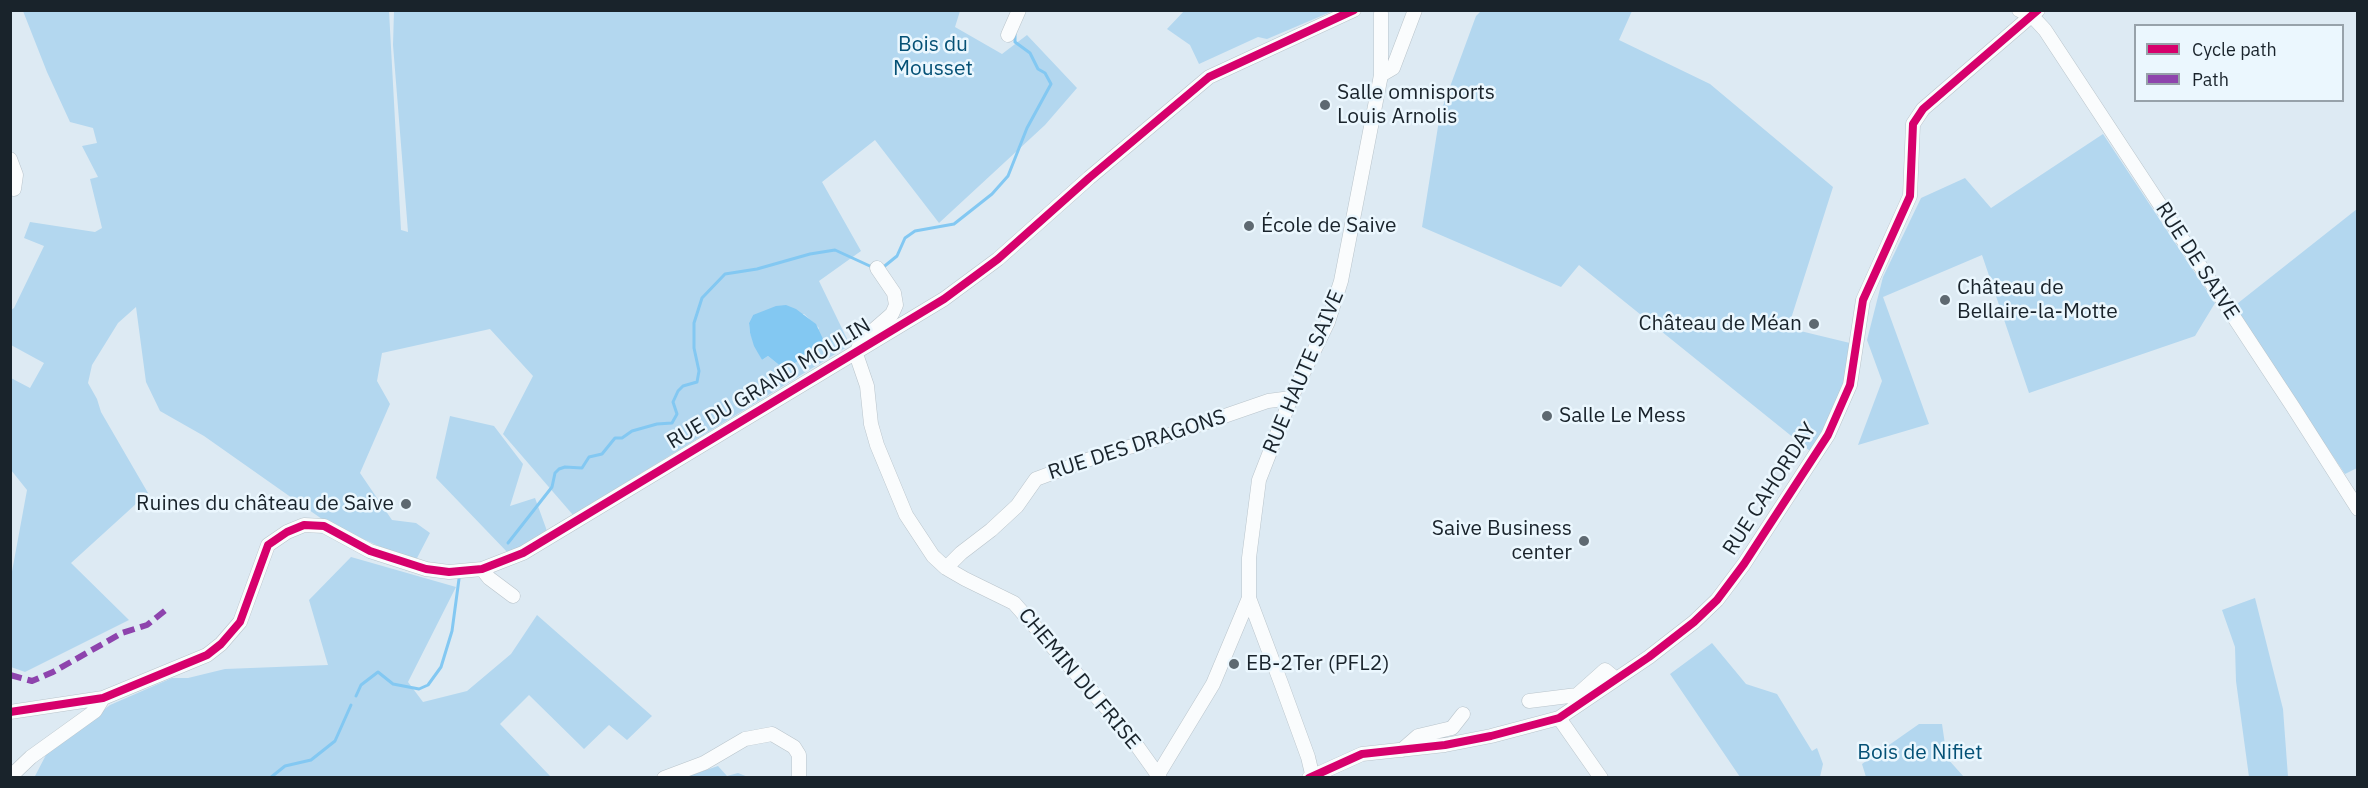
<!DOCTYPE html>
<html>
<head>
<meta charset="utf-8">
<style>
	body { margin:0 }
	#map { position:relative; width:2368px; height:788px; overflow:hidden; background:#ddeaf3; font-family:"IBM Plex Sans",sans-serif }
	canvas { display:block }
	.frame { position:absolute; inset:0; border:12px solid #19232b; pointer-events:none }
	.legend { position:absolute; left:2134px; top:24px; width:210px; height:78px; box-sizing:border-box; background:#ebf7fe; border:2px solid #97a2aa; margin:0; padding:8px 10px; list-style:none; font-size:18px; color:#19232b }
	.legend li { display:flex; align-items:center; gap:12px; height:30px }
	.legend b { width:30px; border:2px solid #97a2aa }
</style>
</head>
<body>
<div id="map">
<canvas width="2368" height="788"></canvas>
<div class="frame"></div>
<ul class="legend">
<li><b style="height:8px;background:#d6006c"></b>Cycle path</li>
<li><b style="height:8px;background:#8e44ad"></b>Path</li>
</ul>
</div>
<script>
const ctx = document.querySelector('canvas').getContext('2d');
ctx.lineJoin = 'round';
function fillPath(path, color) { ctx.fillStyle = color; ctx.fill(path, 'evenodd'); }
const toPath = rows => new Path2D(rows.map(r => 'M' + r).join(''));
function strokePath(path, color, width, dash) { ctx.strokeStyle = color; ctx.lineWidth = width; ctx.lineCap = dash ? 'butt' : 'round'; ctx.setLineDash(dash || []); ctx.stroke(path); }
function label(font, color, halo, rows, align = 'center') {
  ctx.font = font + ' "IBM Plex Sans",sans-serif'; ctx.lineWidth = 5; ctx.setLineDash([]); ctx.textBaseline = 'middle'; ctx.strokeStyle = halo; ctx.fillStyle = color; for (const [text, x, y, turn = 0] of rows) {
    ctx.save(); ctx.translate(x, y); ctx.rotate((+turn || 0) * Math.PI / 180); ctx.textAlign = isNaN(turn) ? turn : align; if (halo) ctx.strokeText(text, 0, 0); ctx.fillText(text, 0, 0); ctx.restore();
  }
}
fillPath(toPath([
	[23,11,389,11,401,230,408,232,393,45,394,11,960,11,955,27,1002,54,1027,35,1077,88,1045,125,939,223,875,140,822,182,861,251,819,281,850,345,573,515,503,434,533,376,490,329,382,353,377,381,390,404,360,473,392,520,416,523,430,533,415,562,329,524,204,436,160,411,146,382,136,307,118,323,92,365,88,383,97,399,101,412,148,493,71,563,129,620,25,672,11,667,11,577,27,490,11,470,11,378,30,388,44,363,11,345,11,310,14,308,44,246,24,238,30,222,95,232,102,228,90,179,98,177,82,146,97,143,93,128,70,122,47,72],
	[804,314,819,328,799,359,784,369,768,356,762,360,750,333,749,323,753,315],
	[1184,11,1184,10,1333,11,1267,39,1258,37,1199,64,1190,45,1167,29],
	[1481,11,1632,11,1619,40,1710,84,1833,187,1788,328,1854,344,1845,379,1822,434,1810,451,1579,265,1561,287,1422,227,1440,114,1476,16],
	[2103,134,2215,303,2195,336,2029,393,1982,255,1883,297,1929,424,1858,445,1882,381,1867,340,1883,277,1921,198,1965,178,1991,208],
	[2357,209,2357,468,2345,474,2233,307],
	[450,416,494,426,523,464,510,506,535,498,547,531,509,554,436,478],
	[351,557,456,587,408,682,423,702,467,691,511,654,537,615,652,716,627,740,609,725,584,749,529,695,500,724,551,777,34,778,47,753,110,705,172,678,188,678,225,669,328,665,309,600],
	[2255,598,2283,709,2288,777,2249,777,2236,681,2235,647,2222,610],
	[1712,643,1746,684,1777,694,1812,751,1817,748,1823,764,1820,777,1740,777,1670,674],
	[1919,724,1942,724,1947,758,1964,777,1866,777,1862,764],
	[718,766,727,776,738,773,748,777,682,778]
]), '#b3d7ef');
fillPath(toPath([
	[786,305,796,309,816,324,823,339,819,349,784,369,768,356,762,360,754,346,750,333,749,323,753,315,776,306]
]), '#83c8f2');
strokePath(toPath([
	[881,269,897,256,905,238,915,231,954,224,992,194,1008,176,1027,128,1051,84,1045,73,1038,69,1030,53,1015,42,1015,34],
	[508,543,552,487,555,473,559,469,565,467,582,468,589,457,602,454,615,438,622,438,632,431,657,424,672,423,677,414,673,402,678,391,683,386,697,382,699,371,694,348,694,323,702,298,725,274,757,269,810,254,835,250,872,267],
	[356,696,361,685,378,672,393,684,419,689,428,685,441,667,452,631,459,579],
	[270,778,285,766,311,760,335,741,351,705]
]), '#83c8f2', 3);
const minor = toPath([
	[2019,10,2032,16,2045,30,2293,407,2358,509],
	[1008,35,1019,10],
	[1381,75,1393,68,1415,10],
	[10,159,16,175,14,189],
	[858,349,861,341,892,314,896,305,894,293,877,268],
	[856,354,867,386,871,424,877,445,906,515,933,556,946,568,965,579,1014,603,1125,729,1160,778],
	[946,568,961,553,991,530,1017,506,1036,479,1106,453,1152,441,1268,401,1291,398],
	[482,569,489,578,513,596],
	[1529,701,1577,695,1605,670,1616,679],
	[10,712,103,698,207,655,221,644,240,622,268,545,287,532,304,525,324,526,370,551,426,569,449,572,482,569,523,553,944,299,998,259,1089,178,1209,77,1354,10],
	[1559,718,1601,778],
	[1402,750,1418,736,1452,728,1463,714],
	[10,777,31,757,95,711,103,698],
	[664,778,704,763,745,739,772,734,794,747,799,755,799,778],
	[1156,778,1213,684,1249,598],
	[1309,778,1362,754,1445,745,1491,736,1559,718,1649,657,1694,622,1717,600,1744,564,1828,435,1850,385,1863,300,1910,196,1913,124,1923,109,2038,10],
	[1313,778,1308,757,1281,683,1249,598,1249,558,1259,480,1291,398,1328,322,1341,281,1381,75,1381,13]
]);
strokePath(minor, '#b9c4cb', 15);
strokePath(minor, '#fafcfd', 14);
strokePath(toPath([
	[10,675,32,681,53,672,122,633,147,625,167,609]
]), '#8e44ad', 6, [12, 6]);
strokePath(toPath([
	[10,712,103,698,207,655,221,644,240,622,268,545,287,532,304,525,324,526,370,551,426,569,449,572,482,569,523,553,944,299,998,259,1089,178,1209,77,1354,10],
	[1309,778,1362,754,1445,745,1491,736,1559,718,1649,657,1694,622,1717,600,1744,564,1828,435,1850,385,1863,300,1910,196,1913,124,1923,109,2038,10]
]), '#d6006c', 8);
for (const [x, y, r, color] of [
	[1325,105,6,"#5e6971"],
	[1249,226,6,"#5e6971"],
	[1945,300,6,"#5e6971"],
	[1814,324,6,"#5e6971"],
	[1547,416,6,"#5e6971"],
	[406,504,6,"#5e6971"],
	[1584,541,6,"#5e6971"],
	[1234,664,6,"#5e6971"]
]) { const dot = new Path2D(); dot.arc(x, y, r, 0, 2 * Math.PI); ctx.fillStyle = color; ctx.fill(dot); strokePath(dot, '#ebf7fe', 2); }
label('21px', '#055176', '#ebf7fe', [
	["Bois du",933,45],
	["Mousset",933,69],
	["Bois de Nifiet",1920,753]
]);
label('21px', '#19232b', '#ebf7fe', [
	["Salle omnisports",1337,93],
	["Louis Arnolis",1337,117],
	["École de Saive",1261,226],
	["Château de",1957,288],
	["Bellaire-la-Motte",1957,312],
	["Château de Méan",1802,324,"right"],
	["Salle Le Mess",1559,416],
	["Ruines du château de Saive",394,504,"right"],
	["Saive Business",1572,529,"right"],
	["center",1572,553,"right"],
	["EB-2Ter (PFL2)",1246,664]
], 'left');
label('21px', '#19232b', '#ebf7fe', [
	["RUE DE SAIVE",2197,261,57],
	["RUE HAUTE SAIVE",1304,372,-67],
	["RUE DU GRAND MOULIN",769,384,-31],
	["RUE DES DRAGONS",1137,445,-18],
	["RUE CAHORDAY",1770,489,-57],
	["CHEMIN DU FRISE",1079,679,50]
]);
</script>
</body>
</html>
